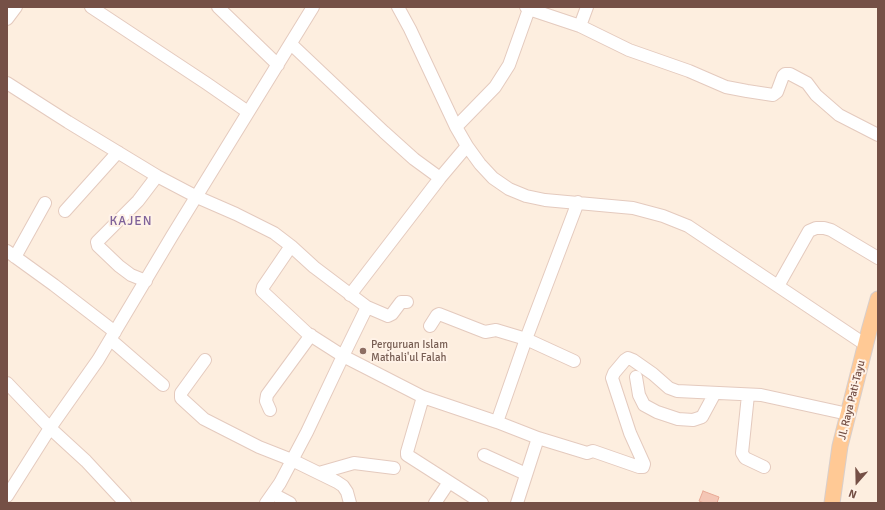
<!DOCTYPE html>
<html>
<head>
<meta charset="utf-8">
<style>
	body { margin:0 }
	#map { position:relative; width:885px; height:510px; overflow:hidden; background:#fdeedf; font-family:Signika,sans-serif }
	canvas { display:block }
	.frame { position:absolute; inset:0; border:8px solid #755046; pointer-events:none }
	.north { position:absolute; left:837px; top:462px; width:40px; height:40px; -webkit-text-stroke:3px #fff2e7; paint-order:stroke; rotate:200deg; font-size:11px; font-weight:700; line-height:16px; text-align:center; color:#755046 }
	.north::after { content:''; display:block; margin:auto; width:14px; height:18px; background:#755046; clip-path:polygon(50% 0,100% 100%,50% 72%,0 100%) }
</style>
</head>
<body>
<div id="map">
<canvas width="885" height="510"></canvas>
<div class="frame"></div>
<div class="north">N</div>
</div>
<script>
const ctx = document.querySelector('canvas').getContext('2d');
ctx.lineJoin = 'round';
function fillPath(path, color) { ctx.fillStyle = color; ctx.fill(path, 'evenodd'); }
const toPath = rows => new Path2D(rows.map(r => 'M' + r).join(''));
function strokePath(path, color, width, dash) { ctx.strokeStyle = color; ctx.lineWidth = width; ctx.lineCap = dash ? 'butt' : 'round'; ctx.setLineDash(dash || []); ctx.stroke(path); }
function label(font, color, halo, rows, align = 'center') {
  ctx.font = font + ' Signika,sans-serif'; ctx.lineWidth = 4; ctx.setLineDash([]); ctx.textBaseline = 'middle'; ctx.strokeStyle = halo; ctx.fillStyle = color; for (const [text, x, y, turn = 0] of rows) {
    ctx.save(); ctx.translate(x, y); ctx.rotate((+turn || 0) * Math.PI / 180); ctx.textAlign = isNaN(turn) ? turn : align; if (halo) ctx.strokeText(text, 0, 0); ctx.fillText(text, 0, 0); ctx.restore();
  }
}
const building = toPath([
	[703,491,719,497,717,503,704,503,699,501,703,491]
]);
fillPath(building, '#f4c6b5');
strokePath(building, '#e8a995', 1);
const minor = toPath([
	[91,7,206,83,248,112],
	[218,7,278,65],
	[398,7,410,29,456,127,467,146,480,164,493,178,509,189,526,196,545,200,633,208,663,216,688,226,866,345],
	[526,7,529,9,580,26,629,50,689,71,726,87,747,91,773,95,777,92,783,76,785,74,790,74,807,83,816,95,839,115,878,135],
	[7,19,16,7],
	[580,26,587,7],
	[291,44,384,132,414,159,440,178],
	[7,83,68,122,157,176,197,197,236,214,274,233,291,246,314,267,367,307,343,356,307,432,280,483,266,503],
	[456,127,495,87,509,65,529,9],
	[65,211,118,152],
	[291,246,263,287,262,291,307,333,343,356,423,397,497,422,526,339,578,202],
	[7,251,54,285,115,332],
	[15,257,45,203],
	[146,281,131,275,119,266,98,246,97,242,138,201,157,176],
	[778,286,809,231,816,228,824,228,831,230,878,258],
	[350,295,440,178,467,146],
	[367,307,388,316,392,314,401,302,407,302],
	[430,326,437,315,439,314,485,332,496,330,526,339,574,361],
	[111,340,163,385],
	[205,360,181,393,181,398,204,419,259,447,292,460,337,482,343,486,347,492,350,503],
	[636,377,639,395,644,405,657,412,678,419,693,420,702,417,715,393],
	[7,383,50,428,86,461,125,503],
	[748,395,742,453,745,458,764,467],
	[423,397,407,452,407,455,482,503],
	[270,410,266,401,267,395,311,335],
	[497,422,538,438,587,453,593,451,639,467,643,467,644,464,630,433,612,378,614,373,625,360,628,358,633,360,653,374,669,388,677,391,761,395,848,414],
	[484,455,526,474],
	[319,473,354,463,394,468],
	[273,494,290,503],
	[7,496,50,428,98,360,172,236,313,7],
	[435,503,449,482],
	[517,503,538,438]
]);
const major = toPath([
	[832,503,840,446,869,331,878,299]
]);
strokePath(minor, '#e4cabe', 14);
strokePath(major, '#d8cecb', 17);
strokePath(minor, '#fff', 12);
strokePath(major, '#ffc995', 15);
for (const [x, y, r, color] of [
	[363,351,4,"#8d6e63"]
]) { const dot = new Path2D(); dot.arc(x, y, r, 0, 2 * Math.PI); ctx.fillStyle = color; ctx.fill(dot); strokePath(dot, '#fff2e7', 1.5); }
label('11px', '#785e54', '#fff2e7', [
	["Perguruan Islam",371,345],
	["Mathali'ul Falah",371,358]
], 'left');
label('11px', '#755046', '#fff2e7', [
	["Jl. Raya Pati-Tayu",852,400,-76]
]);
ctx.letterSpacing = '1px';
label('13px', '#7e6199', '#fff2e7', [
	["KAJEN",131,222]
]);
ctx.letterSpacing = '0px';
</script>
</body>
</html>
